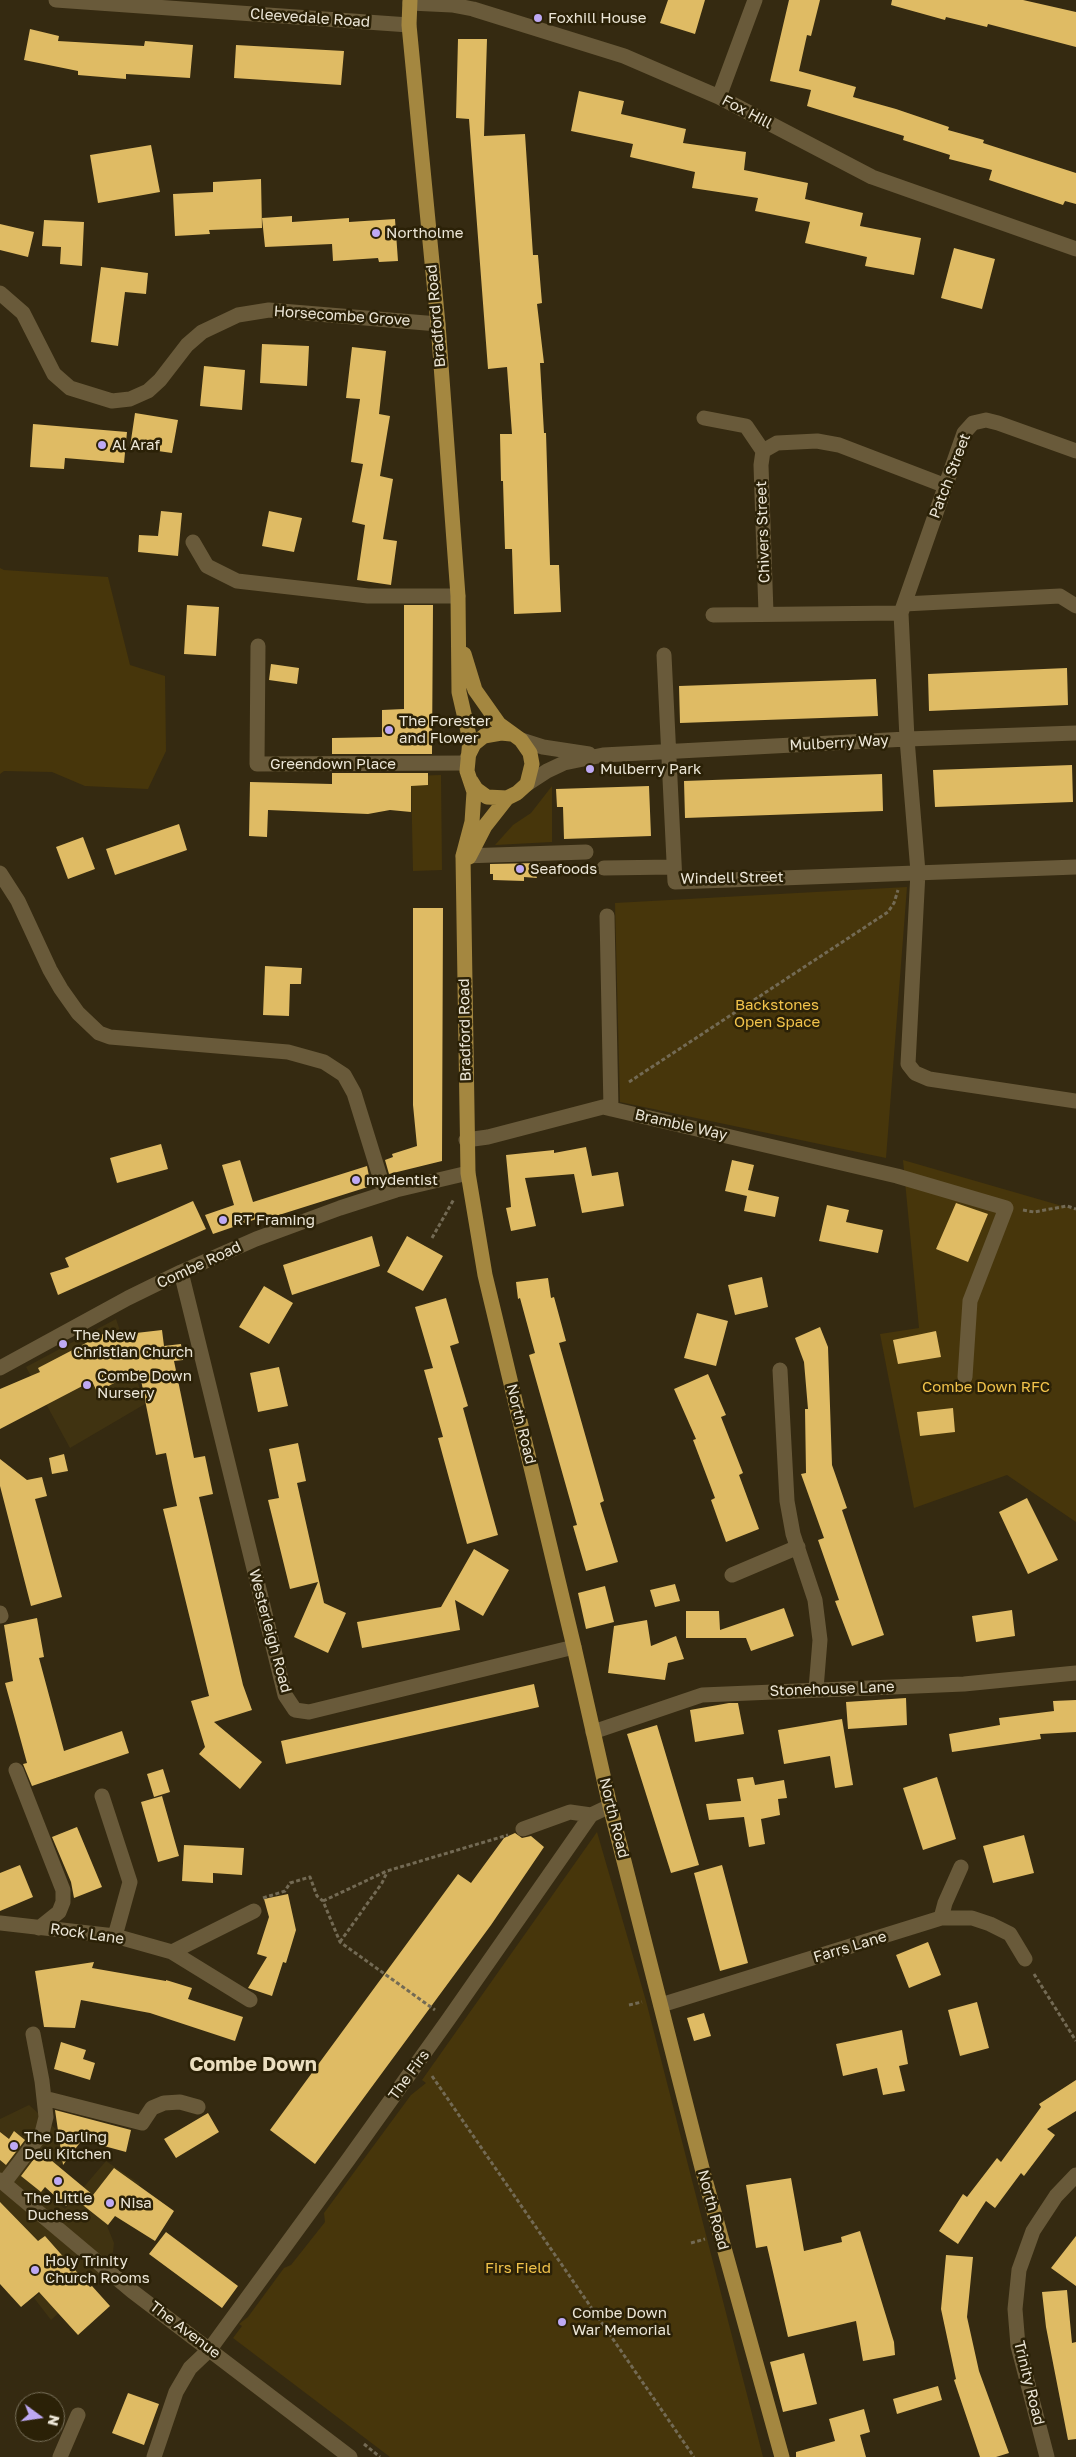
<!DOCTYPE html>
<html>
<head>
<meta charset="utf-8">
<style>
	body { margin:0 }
	#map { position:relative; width:1076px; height:2457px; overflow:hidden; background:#352a11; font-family:"Golos Text",sans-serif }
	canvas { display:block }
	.north { position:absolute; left:15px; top:2392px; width:50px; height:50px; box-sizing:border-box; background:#2b2107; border:1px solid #78705a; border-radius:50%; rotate:104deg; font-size:14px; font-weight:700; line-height:20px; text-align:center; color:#ece6d7 }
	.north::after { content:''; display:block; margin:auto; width:18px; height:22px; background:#bea9f4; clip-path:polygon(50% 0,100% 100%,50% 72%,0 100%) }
</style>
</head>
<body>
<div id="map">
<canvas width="1076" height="2457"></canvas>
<div class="north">N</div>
</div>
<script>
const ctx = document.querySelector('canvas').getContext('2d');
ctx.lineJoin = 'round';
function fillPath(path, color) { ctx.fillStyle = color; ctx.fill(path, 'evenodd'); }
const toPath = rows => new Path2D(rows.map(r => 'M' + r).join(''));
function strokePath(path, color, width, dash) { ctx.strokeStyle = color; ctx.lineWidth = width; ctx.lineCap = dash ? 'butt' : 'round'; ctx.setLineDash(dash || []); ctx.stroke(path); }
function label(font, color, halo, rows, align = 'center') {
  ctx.font = font + ' "Golos Text",sans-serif'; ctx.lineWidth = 5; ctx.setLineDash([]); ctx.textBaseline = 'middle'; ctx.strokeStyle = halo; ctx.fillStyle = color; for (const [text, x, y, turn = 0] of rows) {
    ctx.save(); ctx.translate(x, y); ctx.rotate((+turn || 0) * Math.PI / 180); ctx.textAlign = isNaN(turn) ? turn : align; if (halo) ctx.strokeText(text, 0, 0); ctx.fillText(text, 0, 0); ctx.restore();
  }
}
fillPath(toPath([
	[116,1319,145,1404,70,1448,26,1367],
	[29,2105,76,2147,41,2188,65,2209,106,2161,140,2184,107,2226,114,2243,113,2252,96,2278,51,2320,34,2298,70,2265,45,2236,13,2265,0,2250,0,2119]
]), '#403311');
fillPath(toPath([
	[0,568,4,570,108,577,130,665,165,676,166,751,148,789,85,786,52,772,4,771,0,774],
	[441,775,442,870,413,871,411,776],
	[552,786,552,842,495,845,513,825,531,813],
	[907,887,886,1158,620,1102,615,903],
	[903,1160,1076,1210,1076,1522,1007,1475,914,1508,880,1334,919,1328],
	[597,1832,646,2001,763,2457,390,2457,233,2338,242,2326,239,2324,248,2317,284,2268,291,2265,325,2222,324,2213,411,2095,426,2083,422,2080]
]), '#47360b');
fillPath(toPath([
	[668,0,705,0,695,34,660,23],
	[789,0,820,0,811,36,807,35,799,71,856,87,853,97,896,109,949,127,948,130,984,140,983,143,1076,173,1076,204,1065,201,1063,205,989,180,992,170,949,159,950,155,903,140,904,136,807,106,811,90,770,81],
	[892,0,1023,0,1076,12,1076,47,988,24,987,27,946,17,945,20,891,5],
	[30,29,59,36,58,41,144,46,145,41,193,45,190,78,126,74,126,79,78,75,78,71,24,60],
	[458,39,487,39,484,136,525,134,533,255,538,255,542,303,537,304,544,363,540,363,544,433,546,433,550,565,559,565,561,612,514,614,512,549,505,549,503,481,501,481,500,434,512,434,507,367,488,369,469,119,456,118],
	[236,45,344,51,341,85,234,78],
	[579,91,624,101,621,114,686,129,683,143,746,152,744,170,808,183,805,199,863,213,860,226,921,238,914,275,865,266,867,257,805,243,810,222,755,211,758,198,692,188,695,172,630,157,633,144,571,131],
	[151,145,160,192,98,203,90,155],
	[261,179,262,228,209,230,210,234,175,236,173,194,213,192,213,182],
	[292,216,292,222,349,218,349,222,395,219,398,261,379,262,378,258,333,261,332,244,265,247,262,218],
	[44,220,84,222,82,266,60,264,61,247,42,246],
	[0,224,34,232,28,257,0,250],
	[954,248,995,259,982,309,941,298],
	[101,267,148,273,146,294,125,292,118,346,91,342],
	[262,344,309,346,307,386,260,383],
	[352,347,386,351,379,414,390,416,380,476,393,479,383,539,397,541,391,585,357,580,365,525,352,522,363,464,351,462,360,399,346,398],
	[204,366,245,370,242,410,200,406],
	[135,413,178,420,172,453,130,447],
	[33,424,127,432,124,463,65,458,64,469,30,467],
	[161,511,182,513,178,556,138,552,139,535,158,536],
	[269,511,302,518,294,552,262,546],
	[187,605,219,607,216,656,184,654],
	[404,605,433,605,432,754,332,754,332,738,382,737,382,710,404,709],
	[271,664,299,668,297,684,269,680],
	[1067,668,1068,705,929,711,928,674],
	[876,679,878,716,680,723,679,686],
	[1072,765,1073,802,935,807,933,770],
	[332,773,428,773,428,785,411,786,411,812,390,810,368,814,268,810,267,837,249,836,250,782,332,784],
	[882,774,883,811,685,818,684,781],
	[649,786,651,836,564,839,563,807,557,807,556,789],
	[179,824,187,850,115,875,106,849],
	[83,837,95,869,68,879,56,847],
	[540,863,541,875,536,875,537,878,524,877,524,881,493,880,493,874,490,874,490,864],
	[413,908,443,908,442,1161,389,1174,385,1160,393,1157,392,1154,417,1146,413,1105],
	[265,966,302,968,301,984,290,984,289,1016,263,1015],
	[161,1144,168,1169,117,1183,110,1158],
	[586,1147,592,1176,618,1172,624,1206,582,1213,574,1174,525,1178,536,1226,511,1231,506,1208,511,1207,506,1155,554,1150,554,1153],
	[240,1160,253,1202,367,1166,371,1186,263,1220,262,1217,213,1234,205,1215,234,1205,222,1165],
	[732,1160,754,1165,748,1190,779,1197,775,1217,744,1211,747,1196,725,1191],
	[193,1201,206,1229,58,1295,50,1273,69,1267,65,1258],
	[956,1203,988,1214,968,1262,936,1249],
	[827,1205,849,1210,846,1222,883,1230,878,1253,819,1241],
	[372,1236,380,1266,292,1295,283,1265],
	[407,1236,443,1256,423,1291,387,1272],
	[762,1277,768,1307,735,1315,728,1285],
	[548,1278,551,1298,554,1297,566,1341,559,1343,604,1501,600,1503,618,1562,586,1571,573,1526,577,1525,529,1355,535,1353,520,1298,518,1299,516,1282],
	[264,1286,293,1303,269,1344,239,1327],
	[446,1298,459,1343,450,1346,468,1406,463,1408,498,1535,467,1544,438,1438,443,1437,424,1370,433,1368,415,1307],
	[697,1313,728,1321,716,1366,684,1358],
	[820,1327,828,1347,832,1465,847,1508,842,1510,884,1635,852,1646,835,1601,839,1600,818,1540,824,1538,801,1474,806,1473,805,1409,808,1409,804,1362,795,1338],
	[162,1330,164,1346,181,1344,183,1360,174,1361,194,1458,205,1456,213,1494,199,1497,243,1685,252,1710,214,1722,262,1762,240,1789,199,1754,205,1747,191,1701,209,1696,163,1509,177,1506,172,1483,166,1453,156,1455,139,1370,97,1392,92,1381,0,1429,0,1389,40,1372,38,1368,107,1332,110,1336],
	[936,1331,941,1357,898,1364,893,1340],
	[279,1367,288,1406,258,1412,250,1373],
	[708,1374,726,1415,721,1417,743,1473,739,1475,759,1529,726,1542,711,1500,715,1498,693,1440,696,1439,674,1389],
	[953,1408,955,1432,920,1436,917,1412],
	[298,1443,306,1481,297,1483,324,1603,346,1613,328,1653,294,1637,318,1582,290,1589,268,1500,279,1498,269,1449],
	[64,1454,68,1471,52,1474,49,1458],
	[0,1459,27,1480,42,1477,47,1496,35,1499,62,1597,31,1606,0,1486],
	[1027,1498,1058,1560,1028,1574,999,1512],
	[474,1549,509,1570,483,1616,455,1600,460,1630,362,1648,357,1622,441,1607],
	[675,1584,680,1601,655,1607,650,1590],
	[605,1586,614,1622,586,1629,578,1593],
	[784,1608,794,1636,751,1651,746,1638,686,1638,686,1611,719,1611,720,1630],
	[1012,1610,1015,1636,976,1642,972,1616],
	[37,1618,44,1657,39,1658,64,1751,122,1731,129,1753,32,1786,23,1764,27,1763,5,1683,13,1681,4,1625],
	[647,1620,651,1646,676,1636,684,1659,668,1663,665,1680,608,1673,614,1626],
	[534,1684,539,1707,286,1764,281,1741],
	[906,1698,907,1725,848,1729,846,1702],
	[1076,1700,1076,1732,1040,1734,1041,1739,952,1752,949,1734,1000,1725,999,1718,1054,1711,1053,1701],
	[729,1703,738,1703,744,1734,695,1742,690,1710],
	[842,1719,853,1785,835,1788,830,1756,784,1764,778,1730],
	[657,1725,699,1865,671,1873,627,1734],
	[163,1769,170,1792,154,1797,147,1774],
	[753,1777,755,1785,784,1780,787,1798,778,1799,780,1815,761,1819,765,1844,749,1847,744,1817,709,1820,706,1804,741,1801,737,1779],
	[937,1777,956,1839,923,1850,903,1788],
	[162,1796,179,1856,158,1862,141,1802],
	[77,1827,102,1887,74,1898,71,1882,52,1837],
	[515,1833,522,1838,531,1836,544,1847,491,1925,315,2164,270,2130,458,1874,471,1883,504,1838],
	[1024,1835,1034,1873,993,1883,983,1846],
	[184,1845,244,1848,242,1875,213,1873,213,1883,182,1881],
	[20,1865,33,1897,0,1911,0,1873],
	[722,1865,748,1963,720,1971,694,1873],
	[288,1894,296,1930,286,1963,283,1962,272,1996,248,1988,267,1957,257,1954,269,1917,264,1899],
	[928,1942,941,1975,909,1988,896,1955],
	[94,1962,92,1968,166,1981,166,1980,192,1988,188,1999,243,2017,235,2041,150,2013,81,2000,75,2028,44,2027,35,1971],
	[977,2002,989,2048,960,2056,948,2010],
	[704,2013,711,2036,694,2041,687,2018],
	[902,2030,908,2064,899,2066,905,2091,883,2095,877,2068,843,2076,836,2044],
	[61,2042,86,2050,83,2059,95,2063,90,2080,54,2069],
	[1076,2080,1076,2111,1047,2129,1055,2135,1024,2176,1021,2173,995,2208,986,2201,958,2244,939,2231,963,2194,967,2197,997,2158,1001,2162,1041,2107,1039,2104],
	[55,2110,131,2130,126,2152,82,2140,63,2165],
	[208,2113,219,2132,176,2158,164,2139],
	[14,2131,25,2140,6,2165,0,2160,0,2132,9,2139],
	[40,2151,93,2195,114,2168,174,2211,155,2241,115,2216,108,2225,74,2198,66,2206,45,2187,41,2192,21,2176],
	[791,2178,804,2251,842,2242,841,2237,860,2231,894,2342,895,2355,863,2361,856,2321,788,2337,767,2246,756,2248,746,2185],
	[0,2202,38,2241,45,2236,90,2287,92,2286,110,2306,78,2335,39,2292,21,2307,0,2284],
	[166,2232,238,2286,222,2308,149,2254],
	[1076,2236,1076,2286,1051,2268],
	[946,2255,973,2257,967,2317,979,2371,1009,2453,996,2457,980,2457,954,2380,956,2379,941,2309],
	[1067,2290,1072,2343,1076,2342,1076,2439,1068,2440,1046,2327,1042,2292],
	[804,2353,817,2404,783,2412,770,2362],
	[938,2386,942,2400,897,2414,893,2399],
	[128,2393,159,2404,144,2445,112,2433],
	[864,2409,870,2432,860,2435,866,2457,796,2457,796,2452,835,2441,829,2419]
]), '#dfbb64');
strokePath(toPath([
	[629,1082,888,912,894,903,898,890],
	[1023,1210,1034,1212,1067,1206,1076,1209],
	[432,1238,454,1199],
	[263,1898,285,1891,290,1883,310,1877,317,1896,323,1901,340,1942,435,2010],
	[323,1901,387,1871,508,1835],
	[340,1942,382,1883,387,1872],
	[1034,1974,1076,2041],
	[629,2005,642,2002],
	[432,2076,694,2457],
	[691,2243,705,2239],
	[364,2444,380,2457]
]), '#736a54', 3, [4, 2.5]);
strokePath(toPath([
	[56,0,409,25],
	[410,3,452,5,473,9,624,56,719,97,872,177,1076,249],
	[719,97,755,0],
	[0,293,23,313,54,374,70,388,112,401,130,399,148,391,160,380,187,345,202,332,238,315,269,310,438,324],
	[704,418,746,426,763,451,777,443,817,441,839,445,946,486],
	[763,451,761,465,766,613],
	[1076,451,998,423,986,420,973,423,964,433,901,613,907,739,918,872,908,1064,915,1073,929,1079,1076,1101],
	[193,542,207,566,237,581,368,596,458,596],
	[904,604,1060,596,1076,606],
	[713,615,901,613],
	[258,646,257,764,467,763],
	[664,655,675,882,1076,867],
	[521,740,543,747,589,754],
	[527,784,547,771,564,763,603,755,907,739,1076,733],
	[463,856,586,852],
	[604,868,673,867],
	[0,873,18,901,50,970,61,989,78,1013,99,1033,110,1037,288,1052,324,1062,344,1075,354,1093,385,1193],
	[607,916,611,1109],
	[466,1140,488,1137,603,1107,897,1176,1006,1208,970,1301,965,1377],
	[181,1272,285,1695,295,1710,309,1712,574,1647],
	[0,1368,128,1298,181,1272,256,1239,340,1208,396,1190,468,1173],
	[780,1370,787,1501,793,1534,815,1600,820,1640,816,1689],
	[732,1575,798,1547],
	[0,1613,1,1616],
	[593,1732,702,1695,964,1684,1076,1673],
	[16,1770,63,1890,63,1902,59,1912,39,1928],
	[102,1796,130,1882,115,1936],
	[523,1829,570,1812,591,1815],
	[941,1918,945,1903,961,1867],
	[0,1923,115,1936,172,1952,254,1911],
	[172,1952,250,2000],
	[661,2005,941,1918,972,1918,990,1924,1010,1934,1025,1959],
	[44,2098,142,2123,152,2108,164,2103,180,2102,198,2107],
	[0,2180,132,2291,350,2457],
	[4,2183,42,2133,46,2117,42,2081,33,2034],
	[60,2457,78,2415],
	[154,2457,176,2392,190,2368,210,2349,348,2160,448,2020,591,1815,610,1806],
	[1047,2457,1018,2346,1015,2309,1019,2270,1033,2231,1056,2196,1076,2175]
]), '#695a3a', 15);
strokePath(toPath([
	[410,0,409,25,438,324,458,596,459,692,470,740,467,771,474,792,472,822,463,856,468,1173,485,1275,574,1647,610,1806,703,2172,782,2457],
	[464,654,475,690,499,724,521,740,530,753,532,764,527,784,517,793,507,798,487,797,476,789,471,781],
	[468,756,474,744,484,736,501,733,511,734],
	[469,857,485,826,507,798]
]), '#a48740', 15);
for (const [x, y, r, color] of [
	[538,18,5,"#bea9f4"],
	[376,233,5,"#bea9f4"],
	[102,445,5,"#bea9f4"],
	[389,730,5,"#bea9f4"],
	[590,769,5,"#bea9f4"],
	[520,869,5,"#bea9f4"],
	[356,1180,5,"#bea9f4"],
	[223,1220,5,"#bea9f4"],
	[63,1344,5,"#bea9f4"],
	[87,1385,5,"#bea9f4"],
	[14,2146,5,"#bea9f4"],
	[58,2181,5,"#bea9f4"],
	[110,2203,5,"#bea9f4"],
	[35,2270,5,"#bea9f4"],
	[562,2322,5,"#bea9f4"]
]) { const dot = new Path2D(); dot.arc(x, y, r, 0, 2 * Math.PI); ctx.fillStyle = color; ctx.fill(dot); strokePath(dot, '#2b2107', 2); }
label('15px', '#ece6d7', '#2b2107', [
	["Cleevedale Road",310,18,4],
	["Fox Hill",747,112,28],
	["Horsecombe Grove",342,316,4],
	["Bradford Road",436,316,-95],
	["Patch Street",950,476,-69],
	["Chivers Street",763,532,-92],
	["Mulberry Way",839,743,-3],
	["Greendown Place",333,764],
	["Windell Street",732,878,-1],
	["Bradford Road",465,1030,-91],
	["Bramble Way",681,1125,13],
	["Combe Road",199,1265,-25],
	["North Road",521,1424,76],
	["Westerleigh Road",270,1631,75],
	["Stonehouse Lane",832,1689,-2],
	["North Road",614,1818,76],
	["Rock Lane",87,1934,8],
	["Farrs Lane",850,1947,-17],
	["The Firs",409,2075,-54],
	["North Road",713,2210,75],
	["The Avenue",185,2330,37],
	["Trinity Road",1029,2383,76]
]);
label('15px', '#ece6d7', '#2b2107', [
	["Foxhill House",548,18],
	["Northolme",386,233],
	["Al Araf",112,445],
	["The Forester",399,721],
	["and Flower",399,738],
	["Mulberry Park",600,769],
	["Seafoods",530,869],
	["mydentist",366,1180],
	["RT Framing",233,1220],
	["The New",73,1335],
	["Christian Church",73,1352],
	["Combe Down",97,1376],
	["Nursery",97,1393],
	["The Darling",24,2137],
	["Deli Kitchen",24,2154],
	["The Little",58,2198,"center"],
	["Duchess",58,2215,"center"],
	["Nisa",120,2203],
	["Holy Trinity",45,2261],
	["Church Rooms",45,2278],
	["Combe Down",572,2313],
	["War Memorial",572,2330]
], 'left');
label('15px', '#f2c34b', '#2b2107', [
	["Backstones",777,1005],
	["Open Space",777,1022],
	["Combe Down RFC",986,1387],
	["Firs Field",518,2268]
]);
label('bold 20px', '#ebdec0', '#2b2107', [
	["Combe Down",253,2065]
]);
</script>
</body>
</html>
